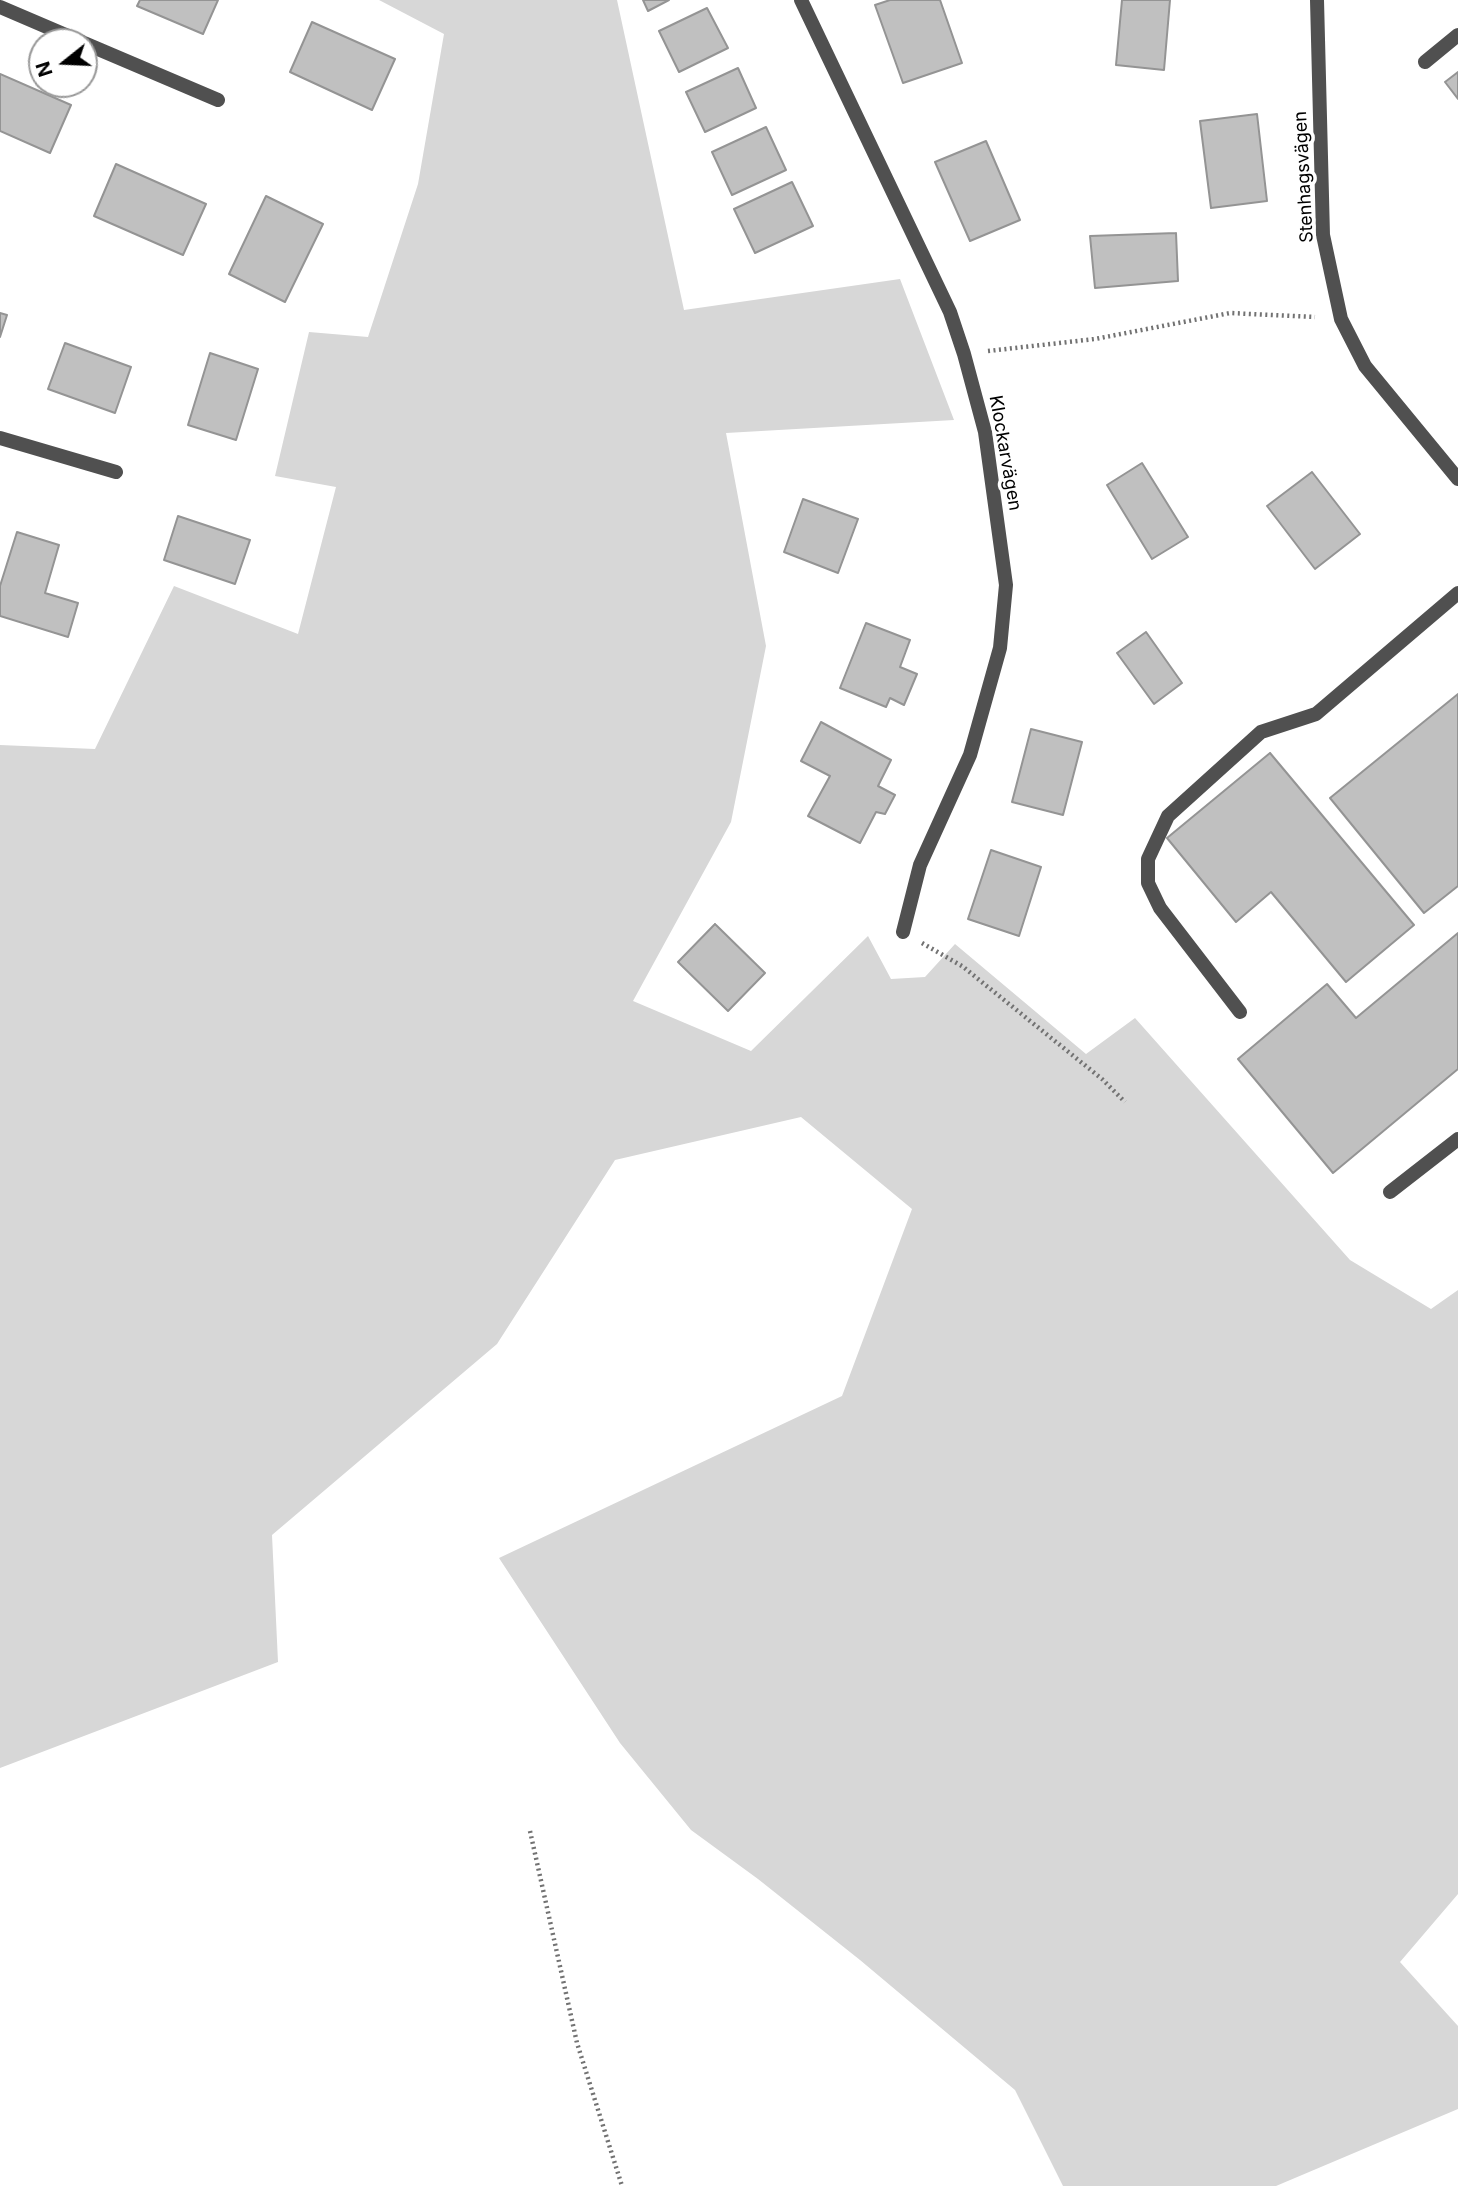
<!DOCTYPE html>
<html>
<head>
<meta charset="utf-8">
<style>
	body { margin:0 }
	#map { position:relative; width:1458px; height:2186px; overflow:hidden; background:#fff; font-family:Inter,sans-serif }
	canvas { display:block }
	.north { position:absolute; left:28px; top:28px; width:70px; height:70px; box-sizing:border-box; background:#fff; border:2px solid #999; border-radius:50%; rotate:252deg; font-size:19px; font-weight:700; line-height:28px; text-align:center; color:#000 }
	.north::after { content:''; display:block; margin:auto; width:24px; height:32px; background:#000; clip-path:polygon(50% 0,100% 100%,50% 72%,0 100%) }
</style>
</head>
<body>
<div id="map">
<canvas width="1458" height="2186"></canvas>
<div class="north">N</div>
</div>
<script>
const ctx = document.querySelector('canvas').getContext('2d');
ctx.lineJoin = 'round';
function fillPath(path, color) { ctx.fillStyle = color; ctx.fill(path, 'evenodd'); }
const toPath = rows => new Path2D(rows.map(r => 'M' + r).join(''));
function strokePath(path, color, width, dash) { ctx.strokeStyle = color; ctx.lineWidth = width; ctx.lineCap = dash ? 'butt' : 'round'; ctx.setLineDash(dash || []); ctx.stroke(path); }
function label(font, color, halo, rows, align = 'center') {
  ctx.font = font + ' Inter,sans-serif'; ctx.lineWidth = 7; ctx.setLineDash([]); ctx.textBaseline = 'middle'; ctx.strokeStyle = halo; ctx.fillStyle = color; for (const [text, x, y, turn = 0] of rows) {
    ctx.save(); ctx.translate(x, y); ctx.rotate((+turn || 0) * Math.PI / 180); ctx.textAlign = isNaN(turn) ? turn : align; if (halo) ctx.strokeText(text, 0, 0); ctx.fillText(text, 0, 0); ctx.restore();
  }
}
fillPath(toPath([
	[379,0,617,0,684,310,900,279,954,420,726,433,766,646,731,822,633,1001,751,1051,868,936,891,979,925,977,955,944,1086,1054,1135,1018,1350,1260,1431,1309,1458,1290,1458,1894,1400,1962,1458,2026,1458,2109,1276,2186,1063,2186,1015,2090,860,1960,758,1879,691,1830,620,1743,499,1558,842,1396,912,1209,801,1117,615,1160,497,1344,272,1535,278,1662,0,1768,0,745,95,749,174,586,298,634,336,487,275,476,309,332,368,337,418,184,444,34]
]), '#d7d7d7');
const building = toPath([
	[140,0,218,0,203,34,137,6,140,0],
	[643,0,669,0,648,11,643,0],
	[890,0,940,0,962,63,903,83,875,5,890,0],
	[1122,0,1170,0,1164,70,1116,65,1122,0],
	[707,8,728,48,679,72,659,31,707,8],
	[312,22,395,59,372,110,290,72,312,22],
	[738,68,756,108,705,132,686,92,738,68],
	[1458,72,1458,99,1445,82,1458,72],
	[0,74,71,105,50,153,0,131,0,74],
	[1257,114,1267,201,1211,208,1200,121,1257,114],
	[766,127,786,170,732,195,712,152,766,127],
	[986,141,1020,220,970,241,935,162,986,141],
	[116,164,206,204,183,255,94,216,116,164],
	[792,182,813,226,755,253,734,209,792,182],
	[266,196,323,224,285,302,229,274,266,196],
	[1176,233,1178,281,1095,288,1090,236,1176,233],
	[0,313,7,315,0,337,0,313],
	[65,343,131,367,115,413,48,389,65,343],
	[210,353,258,369,236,440,188,425,210,353],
	[1142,463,1188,537,1152,559,1107,485,1142,463],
	[1312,472,1360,534,1315,569,1267,506,1312,472],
	[803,499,858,519,838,573,784,552,803,499],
	[178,516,250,540,235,584,164,560,178,516],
	[17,532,59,545,45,593,78,603,68,637,0,616,0,586,17,532],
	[866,623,910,640,900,667,917,674,904,705,890,698,886,707,840,688,866,623],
	[1146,632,1182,683,1154,704,1117,653,1146,632],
	[1458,694,1458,886,1424,913,1330,798,1458,694],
	[821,722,891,760,878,786,895,795,885,814,876,812,860,843,808,816,830,776,801,761,821,722],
	[1031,729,1082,742,1063,815,1012,802,1031,729],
	[1270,753,1414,925,1346,982,1271,892,1236,922,1167,838,1270,753],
	[991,850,1041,867,1019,936,968,919,991,850],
	[715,924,765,973,728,1011,678,962,715,924],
	[1458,933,1458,1069,1333,1173,1238,1059,1327,984,1356,1018,1458,933]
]);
fillPath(building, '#c0c0c0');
strokePath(building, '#949494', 2);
strokePath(toPath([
	[988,351,1095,339,1230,313,1315,317],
	[922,943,962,966,1102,1079,1125,1102],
	[530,1831,577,2043,622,2186]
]), '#727272', 4.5, [2, 3.5]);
strokePath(toPath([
	[1425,62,1458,35],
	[1240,1012,1160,908,1148,883,1148,859,1168,816,1261,732,1316,714,1458,593],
	[1390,1192,1458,1139]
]), '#505050', 14);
strokePath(toPath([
	[801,0,950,312,964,354,985,432,1006,585,1000,648,970,755,920,865,903,932],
	[1317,0,1323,235,1341,319,1365,366,1458,479],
	[0,7,82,42],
	[84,43,218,100],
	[0,438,116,472]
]), '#505050', 14);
label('18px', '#000', '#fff', [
	["Stenhagsvägen",1304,177,-93],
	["Klockarvägen",1005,453,80]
]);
</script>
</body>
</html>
